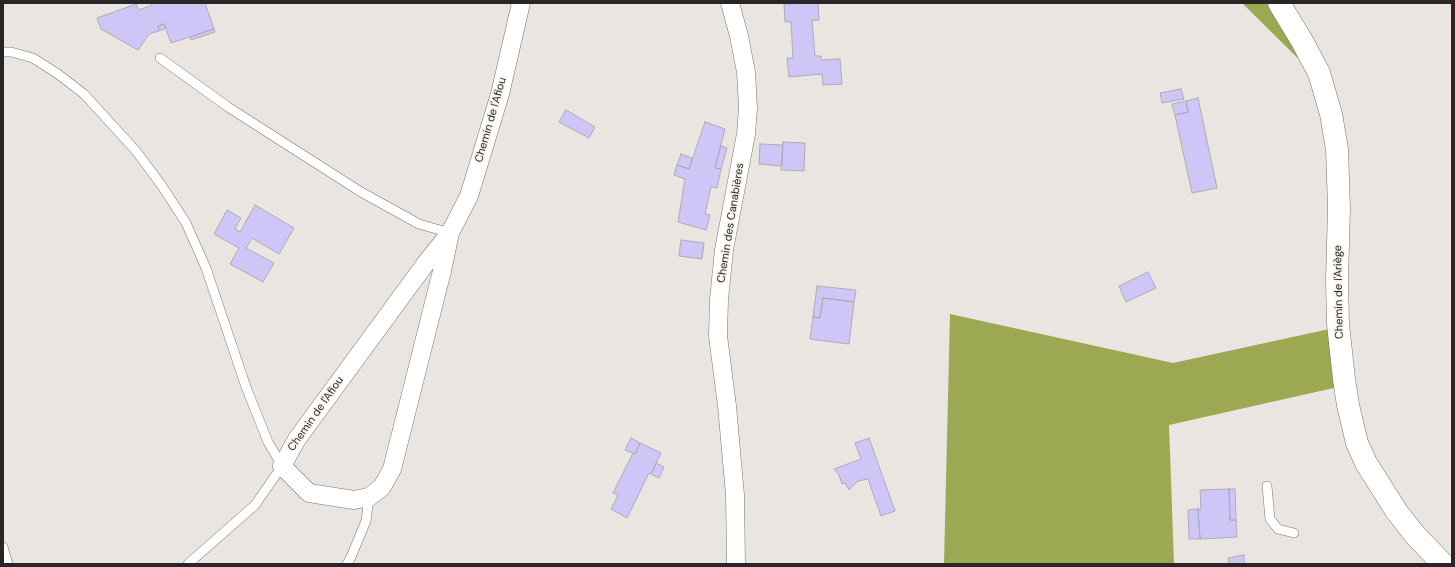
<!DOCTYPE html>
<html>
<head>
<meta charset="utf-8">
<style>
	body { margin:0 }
	#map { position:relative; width:1455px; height:567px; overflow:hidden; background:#eae5e0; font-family:"DM Sans",sans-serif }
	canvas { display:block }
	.frame { position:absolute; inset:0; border:4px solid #292725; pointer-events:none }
</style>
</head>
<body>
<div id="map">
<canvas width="1455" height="567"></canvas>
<div class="frame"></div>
</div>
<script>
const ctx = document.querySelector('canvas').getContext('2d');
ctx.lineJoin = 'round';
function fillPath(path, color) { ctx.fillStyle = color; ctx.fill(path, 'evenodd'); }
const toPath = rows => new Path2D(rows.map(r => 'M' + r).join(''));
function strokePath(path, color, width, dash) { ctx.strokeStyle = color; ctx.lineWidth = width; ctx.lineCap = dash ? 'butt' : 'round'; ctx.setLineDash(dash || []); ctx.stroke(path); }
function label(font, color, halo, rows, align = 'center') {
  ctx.font = font + ' "DM Sans",sans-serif'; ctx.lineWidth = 3; ctx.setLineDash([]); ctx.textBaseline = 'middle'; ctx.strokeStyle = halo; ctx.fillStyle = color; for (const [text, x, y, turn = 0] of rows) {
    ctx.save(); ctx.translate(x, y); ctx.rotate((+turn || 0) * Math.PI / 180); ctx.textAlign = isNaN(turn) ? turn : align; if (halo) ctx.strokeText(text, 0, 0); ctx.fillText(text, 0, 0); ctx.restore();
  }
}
fillPath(toPath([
	[1242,3,1282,3,1326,86],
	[950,314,1173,363,1334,328,1347,385,1169,425,1174,564,944,564]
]), '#9da952');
const building = toPath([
	[151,3,205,3,214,29,171,43,164,24,158,26,159,31,149,34,138,50,101,29,97,18,136,4,139,10,152,5,151,3],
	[818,3,819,20,812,20,815,56,821,56,821,60,840,59,842,84,823,85,822,74,789,77,787,58,793,58,791,22,785,22,784,4,818,3],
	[164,24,166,28,159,31,158,26,164,24],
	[214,29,215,32,191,40,190,37,214,29],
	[1181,89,1184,99,1162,103,1160,93,1181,89],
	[1198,98,1217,188,1192,193,1175,115,1188,112,1186,101,1198,98],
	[1186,101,1188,112,1175,115,1172,104,1186,101],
	[566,110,595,127,589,138,559,122,566,110],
	[705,122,725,129,715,168,721,169,717,188,711,187,705,214,710,215,706,230,678,222,685,179,674,175,677,165,689,169,705,122],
	[783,142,805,143,804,171,781,170,783,142],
	[760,144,783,145,782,166,759,164,760,144],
	[721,146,727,148,721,169,715,168,721,146],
	[681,154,692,158,689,169,677,165,681,154],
	[255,205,294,228,279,254,252,238,246,248,274,263,263,282,230,264,239,248,214,234,227,210,241,218,235,229,240,232,255,205],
	[681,240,704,243,702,259,679,256,681,240],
	[1148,272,1156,288,1126,302,1119,286,1148,272],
	[817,286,856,290,854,302,823,298,820,318,813,317,817,286],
	[823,298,854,302,849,344,810,339,813,317,820,318,823,298],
	[631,438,640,443,635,454,625,450,631,438],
	[869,438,895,511,881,516,868,479,858,481,849,490,845,483,842,484,839,475,834,469,861,459,855,443,869,438],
	[640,443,661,453,651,474,649,473,627,518,611,509,618,495,613,493,633,453,635,454,640,443],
	[656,463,664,467,659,478,651,474,656,463],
	[1229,489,1230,520,1236,520,1237,537,1200,539,1198,509,1201,509,1200,490,1229,489],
	[1229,489,1235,489,1236,520,1230,520,1229,489],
	[1198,509,1200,539,1189,539,1188,510,1198,509],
	[1244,555,1244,564,1229,564,1228,558,1244,555]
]);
fillPath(building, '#cec6f7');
strokePath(building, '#adacb2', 1);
const service = toPath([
	[3,52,11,52,33,58,58,74,84,94,136,151,162,186,186,223,206,268,246,387,268,442,282,466,255,505,188,564],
	[160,58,228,107,361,192,419,224,450,233],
	[1267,486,1270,519,1278,529,1294,533],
	[3,547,8,564],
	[347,564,351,557,366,521,369,497]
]);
const minor = toPath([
	[730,3,739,36,746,72,748,108,746,134,724,250,719,299,718,336,727,406,735,495,736,564],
	[450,233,442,271,392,469,382,487,369,497,354,500,309,493,282,466,297,439,426,263,450,233,469,196,500,94,521,3]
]);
const tertiary = toPath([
	[1279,3,1302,41,1319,73,1331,114,1337,149,1339,208,1337,280,1338,324,1344,379,1348,405,1357,443,1366,463,1397,512,1415,535,1443,564]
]);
strokePath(service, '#787470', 10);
strokePath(minor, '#787470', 19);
strokePath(tertiary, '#787470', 23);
strokePath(service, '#fff', 9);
strokePath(minor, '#fff', 18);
strokePath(tertiary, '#fff', 22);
label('11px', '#292725', '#f7f2ed', [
	["Chemin de l'Afiou",491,120,-74],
	["Chemin des Canabières",731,223,-81],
	["Chemin de l'Ariège",1339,292,-91],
	["Chemin de l'Afiou",316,414,-55]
]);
</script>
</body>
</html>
